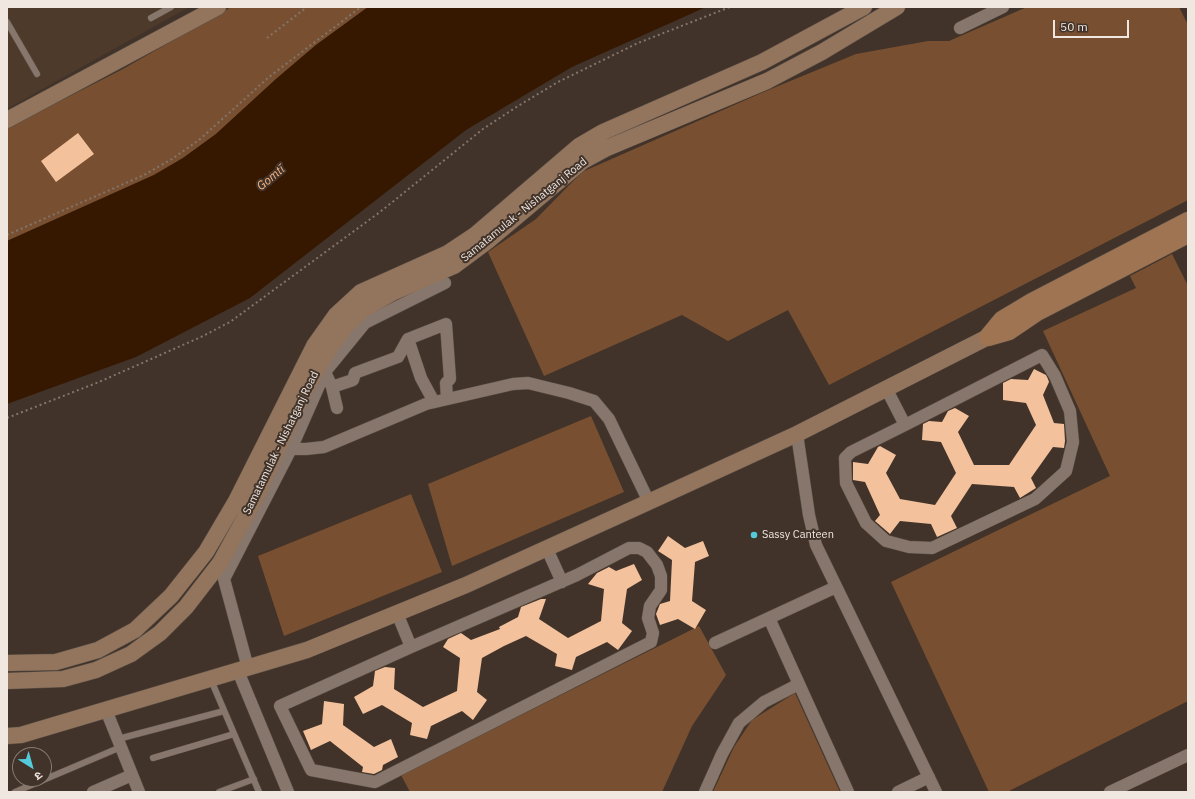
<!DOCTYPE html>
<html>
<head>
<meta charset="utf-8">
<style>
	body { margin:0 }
	#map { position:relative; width:1195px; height:799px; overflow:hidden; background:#413329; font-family:"IBM Plex Sans","Noto Sans Devanagari",sans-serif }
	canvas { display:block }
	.frame { position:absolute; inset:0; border:8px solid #f0e7e0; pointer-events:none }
	.north { position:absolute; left:12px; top:747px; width:40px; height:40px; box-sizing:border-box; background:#413329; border:1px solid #877b72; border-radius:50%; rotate:143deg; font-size:11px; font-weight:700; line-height:16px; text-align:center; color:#f0e7e0 }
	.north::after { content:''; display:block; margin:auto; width:14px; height:18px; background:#53cbdb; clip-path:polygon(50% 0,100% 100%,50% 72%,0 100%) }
	.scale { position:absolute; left:1053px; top:20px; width:76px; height:18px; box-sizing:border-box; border:2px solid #f0e7e0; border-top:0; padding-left:5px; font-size:12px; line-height:14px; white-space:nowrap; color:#f0e7e0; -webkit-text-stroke:3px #413329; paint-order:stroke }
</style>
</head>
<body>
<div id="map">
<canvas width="1195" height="799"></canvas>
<div class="frame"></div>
<div class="north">उ</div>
<div class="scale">50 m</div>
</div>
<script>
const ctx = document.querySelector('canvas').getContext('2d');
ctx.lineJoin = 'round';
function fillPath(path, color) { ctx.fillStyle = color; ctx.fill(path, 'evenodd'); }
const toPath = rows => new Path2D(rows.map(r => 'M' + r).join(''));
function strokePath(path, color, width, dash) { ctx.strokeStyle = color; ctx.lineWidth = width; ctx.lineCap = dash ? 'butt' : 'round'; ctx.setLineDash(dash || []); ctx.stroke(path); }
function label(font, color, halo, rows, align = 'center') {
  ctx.font = font + ' "IBM Plex Sans",sans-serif'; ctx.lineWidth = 4; ctx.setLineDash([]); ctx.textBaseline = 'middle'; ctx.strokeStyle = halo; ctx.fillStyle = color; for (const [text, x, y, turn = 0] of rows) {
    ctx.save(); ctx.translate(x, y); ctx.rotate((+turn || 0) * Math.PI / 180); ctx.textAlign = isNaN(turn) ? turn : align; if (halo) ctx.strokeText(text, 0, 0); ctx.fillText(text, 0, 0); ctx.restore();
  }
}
fillPath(toPath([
	[7,7,189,7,7,109]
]), '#4e3a2b');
fillPath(toPath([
	[231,7,368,7,316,45,276,79,216,134,183,158,154,175,7,241,7,128,123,69],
	[1027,7,1179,7,1188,25,1188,200,829,385,788,310,728,341,682,315,544,376,488,252,536,219,582,172,766,91,856,54,928,41,949,41],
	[1172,254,1188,286,1188,701,1007,792,989,792,891,582,1110,476,1043,331,1136,288,1130,276],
	[591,416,624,492,452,566,428,484],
	[411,494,442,572,284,636,258,556],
	[699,626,726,675,692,726,662,792,410,792,401,775],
	[795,693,840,792,713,792,734,747,752,720]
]), '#785031');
fillPath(toPath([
	[368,7,706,7,572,67,466,130,250,298,136,357,7,404,7,241,154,175,183,158,216,134,276,79,316,45]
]), '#361800');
fillPath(toPath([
	[78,133,94,154,56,182,41,161],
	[1034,369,1046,375,1048,379,1049,382,1043,395,1054,423,1064,424,1065,441,1064,448,1053,447,1031,478,1036,488,1020,498,1014,487,972,484,951,516,957,528,937,537,931,524,900,521,890,534,875,521,880,515,865,482,853,480,853,462,868,464,878,447,880,446,896,455,886,473,900,499,935,505,956,473,941,442,922,440,923,424,929,421,942,422,948,411,955,408,969,416,958,432,974,465,1009,465,1036,425,1026,403,1003,400,1003,383,1011,379,1028,380],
	[668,536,685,548,703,541,709,556,695,562,692,601,706,610,695,629,678,619,660,625,656,614,660,604,670,601,672,560,658,551],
	[634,564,642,580,627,589,622,623,632,631,618,650,607,642,576,657,572,670,555,666,557,654,526,636,504,646,482,658,477,692,487,700,473,720,462,711,431,726,427,739,410,735,412,723,382,705,363,714,354,697,373,686,375,671,385,667,395,668,394,689,423,707,457,691,460,658,443,647,448,639,461,633,471,640,500,629,499,627,518,617,521,607,541,599,546,599,539,619,568,638,601,621,604,589,588,584,597,573,609,567,616,571],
	[324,701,344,704,343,725,374,747,391,739,398,757,383,765,382,770,374,774,362,772,363,767,330,741,311,750,303,731,322,724]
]), '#f3c19c');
const lane = toPath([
	[151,18,171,7],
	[7,22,37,74],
	[211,680,259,792],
	[118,739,224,711],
	[153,758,234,734],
	[15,792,121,747],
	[219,792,254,779]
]);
const street = toPath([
	[960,28,1003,7],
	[408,339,421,378,434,402],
	[325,372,332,387,353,380,355,373,398,357,408,339,446,324,450,379,446,383,447,399],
	[332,387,337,408],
	[886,388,905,425,851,452,845,458,846,483,866,523,886,541,909,547,932,548,1035,499,1066,471,1073,442,1070,411,1055,376,1042,355,905,425],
	[797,434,809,515,816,545,936,792],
	[291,449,306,449,324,447,426,404,513,384,528,383,569,393,594,401,609,419,649,502],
	[547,549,562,582],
	[397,613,411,647,280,706,311,770,375,782,651,642,653,633,648,618,650,606,661,590,661,576,657,565,647,552,639,548,629,548,577,575,411,647],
	[769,618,848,792],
	[715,643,836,587],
	[248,668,224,579,291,449,325,372,365,323,445,283],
	[238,671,288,792],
	[106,710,139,792],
	[93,792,132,775],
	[705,792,722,754,739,723,764,702,799,684],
	[898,792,929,777],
	[1110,792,1188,755]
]);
const secondary = toPath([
	[7,120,218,7],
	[7,663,56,662,98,650,135,630,171,596,206,552,236,501,314,346,336,315,361,292,448,253,475,235,579,146,603,132,762,62,864,7],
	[7,681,63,679,96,670,131,654,160,633,186,607,220,563,255,499,302,395,329,349,347,325,362,310,392,293,454,266,489,240,583,161,607,148,767,81,822,52,897,7],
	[7,736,21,735,307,650,466,585,642,505,797,434,988,337]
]);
const primary = toPath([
	[1188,221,1032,302,1002,320,988,337,1009,331,1037,312,1188,234]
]);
strokePath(lane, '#5b5047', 7);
strokePath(street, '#5b5047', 13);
strokePath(secondary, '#5b5047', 17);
strokePath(primary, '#5b5047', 19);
strokePath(toPath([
	[267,38,307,7],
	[7,235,144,175,172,159,199,140,269,77,361,7],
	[7,418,99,382,201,337,230,322,380,212,483,129,518,106,558,82,638,43,730,7]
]), '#81756c', 2, [2, 3]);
strokePath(lane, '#87766b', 6);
strokePath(street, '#87766b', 12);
strokePath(secondary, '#93755e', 16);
strokePath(primary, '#9f7452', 18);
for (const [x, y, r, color] of [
	[754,535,4,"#53cbdb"]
]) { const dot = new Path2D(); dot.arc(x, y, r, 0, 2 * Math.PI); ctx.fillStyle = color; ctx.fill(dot); strokePath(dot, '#413329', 1.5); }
label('11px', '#f0e7e0', '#413329', [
	["Samatamulak - Nishatganj Road",524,210,-39],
	["Samatamulak - Nishatganj Road",281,443,-64]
]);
label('11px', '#f0e7e0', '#413329', [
	["Sassy Canteen",762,535]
], 'left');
label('italic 12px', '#fab47f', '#413329', [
	["Gomtī",271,178,-40]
]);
</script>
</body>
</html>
